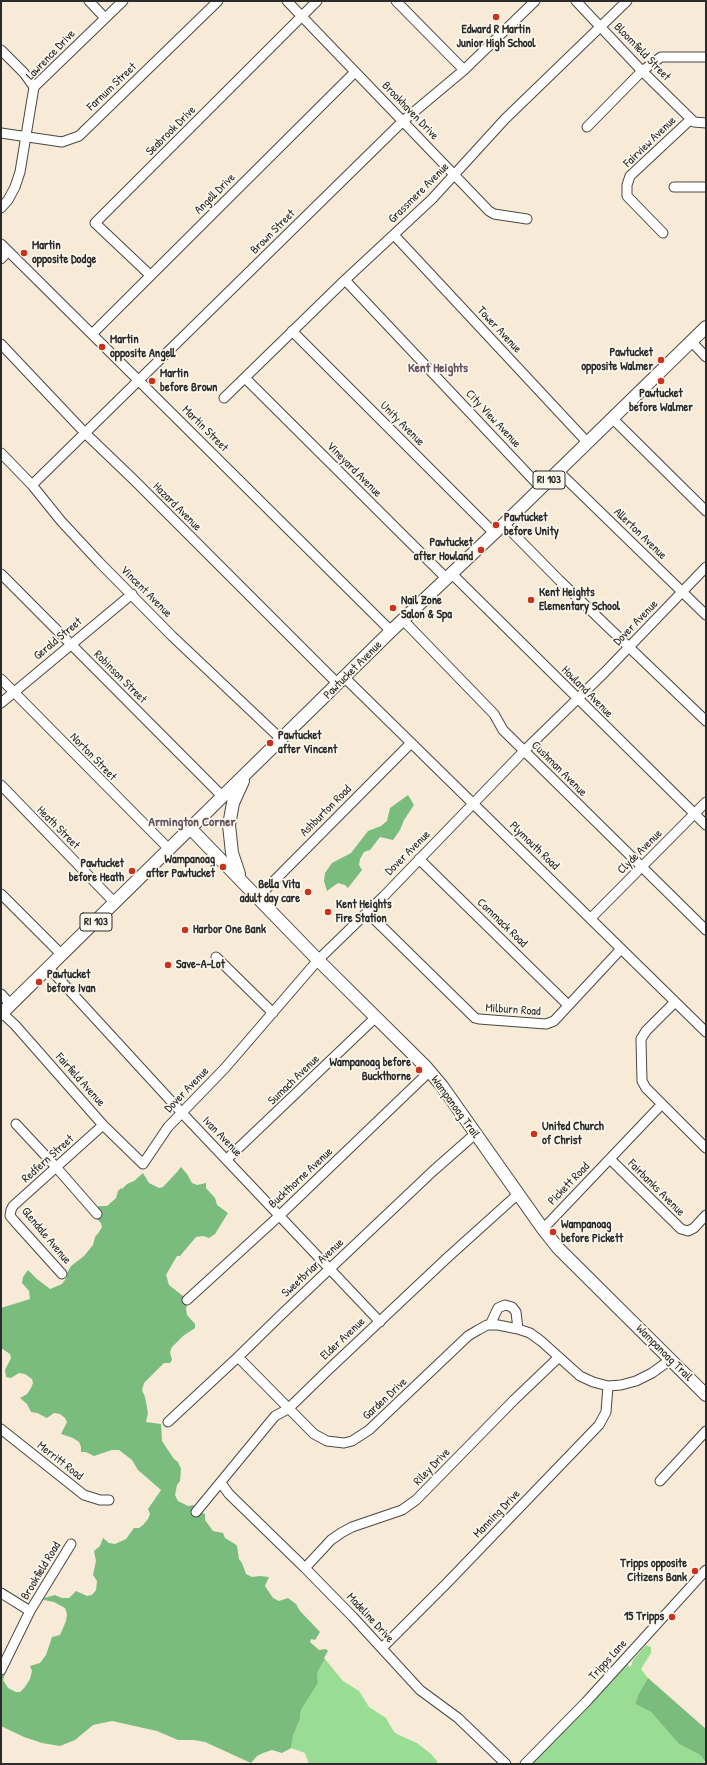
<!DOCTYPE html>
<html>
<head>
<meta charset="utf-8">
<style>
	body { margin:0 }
	#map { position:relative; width:707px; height:1765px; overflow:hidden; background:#f7ebd7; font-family:"Patrick Hand",sans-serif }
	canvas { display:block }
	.frame { position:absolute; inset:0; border:2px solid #2b2b2b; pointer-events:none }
</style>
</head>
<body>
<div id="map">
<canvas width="707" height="1765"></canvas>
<div class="frame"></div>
</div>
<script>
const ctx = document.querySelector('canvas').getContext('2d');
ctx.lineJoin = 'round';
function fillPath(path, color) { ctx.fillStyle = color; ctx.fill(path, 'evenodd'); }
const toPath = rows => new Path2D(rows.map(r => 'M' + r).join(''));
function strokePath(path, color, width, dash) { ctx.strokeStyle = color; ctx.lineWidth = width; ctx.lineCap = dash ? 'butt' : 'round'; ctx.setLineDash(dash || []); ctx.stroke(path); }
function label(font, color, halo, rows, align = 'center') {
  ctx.font = font + ' "Patrick Hand",sans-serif'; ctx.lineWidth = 3.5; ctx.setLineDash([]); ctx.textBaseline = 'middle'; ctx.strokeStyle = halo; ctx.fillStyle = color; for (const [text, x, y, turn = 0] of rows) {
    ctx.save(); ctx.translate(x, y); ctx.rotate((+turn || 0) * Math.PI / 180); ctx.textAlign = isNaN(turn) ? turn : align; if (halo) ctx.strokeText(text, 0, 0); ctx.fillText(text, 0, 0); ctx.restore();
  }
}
fillPath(toPath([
	[646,1645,651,1647,651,1653,641,1669,648,1678,639,1693,635,1704,651,1712,679,1744,700,1755,706,1764,528,1764,630,1656,628,1664,629,1667,631,1666,633,1660],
	[325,1659,343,1681,359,1691,369,1707,386,1718,394,1732,399,1735,417,1743,431,1754,437,1761,437,1764,309,1764,305,1753,291,1748,293,1736,300,1719,301,1710,318,1683,317,1673]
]), '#99dd95');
fillPath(toPath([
	[408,795,414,805,404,820,400,830,393,840,380,837,370,850,364,852,360,859,359,865,362,870,348,888,345,885,338,883,327,891,324,881,325,873,332,863,351,853,368,831,381,826,387,821,390,808],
	[181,1167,187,1174,192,1183,197,1185,206,1183,206,1188,215,1198,217,1205,228,1213,215,1234,209,1238,203,1236,196,1237,180,1256,177,1256,166,1275,169,1285,188,1300,186,1309,187,1315,195,1324,195,1328,183,1336,172,1347,170,1352,172,1360,170,1363,164,1363,144,1383,142,1390,145,1397,148,1413,146,1422,161,1424,162,1441,174,1459,178,1462,181,1469,180,1481,177,1485,175,1495,178,1501,188,1506,195,1505,197,1510,205,1514,205,1520,213,1531,223,1533,225,1538,235,1544,237,1546,239,1559,242,1563,246,1574,252,1577,260,1576,269,1577,265,1586,273,1598,279,1601,288,1598,296,1604,300,1611,320,1632,317,1637,315,1640,311,1639,310,1642,319,1650,326,1649,328,1651,324,1658,325,1659,317,1673,318,1683,301,1710,300,1719,293,1736,291,1748,282,1753,272,1750,263,1753,257,1756,251,1763,205,1742,194,1740,178,1740,157,1731,112,1721,93,1725,75,1740,60,1746,42,1743,24,1737,1,1726,1,1678,4,1671,6,1671,3,1680,8,1688,16,1692,20,1692,25,1687,30,1679,32,1671,30,1666,40,1663,46,1655,52,1637,60,1635,66,1621,67,1614,65,1608,54,1602,44,1600,44,1598,55,1595,62,1598,69,1598,76,1591,87,1596,92,1595,96,1590,97,1581,93,1575,96,1561,94,1551,100,1546,103,1538,109,1543,115,1544,126,1539,134,1528,139,1528,143,1525,148,1519,150,1514,148,1509,161,1490,138,1470,132,1460,119,1450,112,1450,94,1456,86,1452,81,1452,81,1447,79,1442,73,1438,61,1434,67,1422,65,1418,60,1414,54,1413,47,1418,37,1413,31,1412,27,1404,20,1398,27,1394,31,1388,33,1383,32,1379,25,1374,19,1373,11,1378,6,1377,5,1370,11,1358,10,1354,1,1348,1,1308,30,1299,29,1291,22,1283,23,1277,28,1270,37,1279,50,1289,62,1284,67,1277,66,1275,71,1266,84,1256,93,1245,95,1237,99,1232,102,1227,101,1223,95,1217,95,1211,99,1206,107,1206,116,1198,118,1191,121,1188,122,1189,127,1184,134,1181,143,1173,149,1183,159,1188,163,1187,177,1172],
	[648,1678,706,1729,706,1763,700,1755,679,1744,651,1712,635,1704,639,1693]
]), '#7abc7e');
const minor = toPath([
	[89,1,105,18],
	[287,1,489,211,494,214,527,219],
	[396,1,464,70],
	[576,1,642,71,691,119,694,122,706,123],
	[1,50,24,73,34,87],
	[587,127,642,71,661,57,706,57],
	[1,133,62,142,79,136,218,1],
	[674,187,706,187],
	[1,208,8,200,15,187,20,172,34,87,123,1],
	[663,233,627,196,627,185,630,176,691,119],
	[394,235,587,442],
	[1,244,391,631],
	[1,259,8,251],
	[150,275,95,223,317,1],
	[345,280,541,488],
	[292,331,494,533],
	[92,334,355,72],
	[691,341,706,357],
	[1,344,86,434,134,480,338,684],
	[245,378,447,579],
	[224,398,345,280,432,199,505,119,627,1],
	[612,418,706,511],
	[1,453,32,485,61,521,99,562,172,636,282,740],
	[558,471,706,615],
	[32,485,403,121,464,70,535,1],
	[504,524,559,580,706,721],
	[1,574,223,797],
	[452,574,706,825],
	[403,620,494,714,503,730,706,930],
	[345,678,706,1032],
	[1,679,170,850],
	[1,703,132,594],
	[1,785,115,903],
	[419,859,568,1005],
	[1,894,62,955],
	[258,897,411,743],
	[367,912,475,1018,479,1019,546,1024,554,1021,621,949],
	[591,918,706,802],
	[216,957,273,1013],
	[49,968,182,1113,380,1322],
	[1,994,11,1005],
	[675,1002,646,1031,641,1039,642,1081,646,1088,706,1148],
	[2,1013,15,1025,103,1125,143,1164,168,1127,225,1068,318,960,384,896,524,751,605,672,706,567],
	[16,1124,56,1167,97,1214],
	[227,1159,376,1017],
	[610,1159,681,1229,688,1231,694,1228,706,1215],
	[543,1229,662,1104],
	[62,1274,17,1224,10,1216,11,1210,13,1206,103,1125],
	[187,1300,279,1216,430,1071],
	[490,1325,498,1308,505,1305,512,1307,516,1312,518,1329,530,1333,541,1341,580,1376,593,1382,608,1386,621,1385,636,1381,652,1373,670,1360],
	[238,1357,314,1434,327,1441,344,1443,352,1441,369,1430,468,1336,478,1330,487,1325,498,1325,518,1329],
	[168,1422,238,1357,282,1314,433,1171,475,1134],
	[1,1429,84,1495,100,1500,109,1500],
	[660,1481,706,1431],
	[221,1483,229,1494,305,1568,353,1617,420,1690,458,1718,506,1764],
	[196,1512,275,1416,288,1409,327,1371,447,1258,518,1194],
	[305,1568,331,1540,341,1533,352,1527,402,1510,416,1500,514,1400,559,1357],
	[1,1593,30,1611],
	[382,1648,446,1584,599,1425,606,1412,608,1386],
	[1,1670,30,1611,71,1544],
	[525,1764,586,1702,706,1570]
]);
const major = toPath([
	[191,829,318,960,426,1067,442,1086,543,1229,558,1248,706,1395],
	[239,874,232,853,229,825,233,803,243,781],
	[1,1014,391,631,507,521,706,327]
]);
strokePath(minor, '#4a4845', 11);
strokePath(major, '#4a4845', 14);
strokePath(minor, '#fff', 9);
strokePath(major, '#fff', 12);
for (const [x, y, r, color] of [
	[496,17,4,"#c8321e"],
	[24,253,4,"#c8321e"],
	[102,347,4,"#c8321e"],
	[661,360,4,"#c8321e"],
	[152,381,4,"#c8321e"],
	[661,381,4,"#c8321e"],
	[496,525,4,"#c8321e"],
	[481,550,4,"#c8321e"],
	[531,600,4,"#c8321e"],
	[393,608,4,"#c8321e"],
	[270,743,4,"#c8321e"],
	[223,867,4,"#c8321e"],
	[132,871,4,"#c8321e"],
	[308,892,4,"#c8321e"],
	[328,912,4,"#c8321e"],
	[185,930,4,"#c8321e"],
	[168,965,4,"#c8321e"],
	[39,982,4,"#c8321e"],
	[419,1070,4,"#c8321e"],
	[534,1134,4,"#c8321e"],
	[553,1232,4,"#c8321e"],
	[695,1571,4,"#c8321e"],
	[672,1617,4,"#c8321e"]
]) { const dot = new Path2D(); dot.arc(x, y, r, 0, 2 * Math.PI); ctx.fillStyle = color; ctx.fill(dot); strokePath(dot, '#fbf7ec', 1.5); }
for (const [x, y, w] of [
	[549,480,32],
	[96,922,32]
]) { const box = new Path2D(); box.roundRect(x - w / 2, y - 9, w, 18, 3); ctx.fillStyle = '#fbf7ec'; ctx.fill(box); strokePath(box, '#2b2b2b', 1); }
label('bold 11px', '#2b2b2b', null, [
	["RI 103",549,480],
	["RI 103",96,922]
]);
label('bold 12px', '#2b2b2b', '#fbf7ec', [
	["Edward R Martin",496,30,"center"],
	["Junior High School",496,44,"center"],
	["Martin",32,246],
	["opposite Dodge",32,260],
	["Martin",110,340],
	["opposite Angell",110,354],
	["Pawtucket",653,353,"right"],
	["opposite Walmer",653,367,"right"],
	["Martin",160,374],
	["before Brown",160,388],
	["Pawtucket",661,394,"center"],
	["before Walmer",661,408,"center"],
	["Pawtucket",504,518],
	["before Unity",504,532],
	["Pawtucket",473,543,"right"],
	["after Howland",473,557,"right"],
	["Kent Heights",539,593],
	["Elementary School",539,607],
	["Nail Zone",401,601],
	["Salon & Spa",401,615],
	["Pawtucket",278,736],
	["after Vincent",278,750],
	["Wampanoag",215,860,"right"],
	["after Pawtucket",215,874,"right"],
	["Pawtucket",124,864,"right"],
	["before Heath",124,878,"right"],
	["Bella Vita",300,885,"right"],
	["adult day care",300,899,"right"],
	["Kent Heights",336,905],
	["Fire Station",336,919],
	["Harbor One Bank",193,930],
	["Save-A-Lot",176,965],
	["Pawtucket",47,975],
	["before Ivan",47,989],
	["Wampanoag before",411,1063,"right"],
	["Buckthorne",411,1077,"right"],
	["United Church",542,1127],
	["of Christ",542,1141],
	["Wampanoag",561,1225],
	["before Pickett",561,1239],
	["Tripps opposite",687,1564,"right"],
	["Citizens Bank",687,1578,"right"],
	["15 Tripps",664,1617,"right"]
], 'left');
label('12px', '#2b2b2b', '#fbf7ec', [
	["Bloomfield Street",642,52,46],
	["Lawrence Drive",51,55,-46],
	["Farnum Street",112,87,-44],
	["Brookhaven Drive",410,111,46],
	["Seabrook Drive",171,131,-45],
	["Fairview Avenue",650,142,-44],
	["Grassmere Avenue",419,193,-45],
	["Angell Drive",215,194,-45],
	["Brown Street",273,232,-45],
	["Tower Avenue",499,330,47],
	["City View Avenue",493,419,47],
	["Unity Avenue",402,424,45],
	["Martin Street",205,429,45],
	["Vineyard Avenue",354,470,45],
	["Hazard Avenue",177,507,45],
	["Allerton Avenue",640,534,44],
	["Vincent Avenue",146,592,45],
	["Dover Avenue",636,623,-46],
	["Gerald Street",58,639,-40],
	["Pawtucket Avenue",353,670,-45],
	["Robinson Street",120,677,45],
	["Howland Avenue",587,692,45],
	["Norton Street",93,757,46],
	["Cushman Avenue",559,769,45],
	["Ashburton Road",326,811,-45],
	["Heath Street",58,828,45],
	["Plymouth Road",534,846,44],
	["Clyde Avenue",640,852,-45],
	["Dover Avenue",408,853,-45],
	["Commack Road",502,923,44],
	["Milburn Road",513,1010,4],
	["Fairfield Avenue",80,1080,48],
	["Sumach Avenue",294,1080,-44],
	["Dover Avenue",187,1090,-46],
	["Wampanoag Trail",455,1107,54],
	["Ivan Avenue",222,1137,46],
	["Redfern Street",48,1159,-42],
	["Buckthorne Avenue",301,1178,-43],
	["Pickett Road",569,1184,-46],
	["Fairbanks Avenue",656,1188,45],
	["Glendale Avenue",46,1236,50],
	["Sweetbriar Avenue",313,1268,-43],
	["Elder Avenue",343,1339,-43],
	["Wampanoag Trail",664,1353,45],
	["Garden Drive",385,1399,-43],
	["Merritt Road",60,1461,38],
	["Riley Drive",432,1467,-46],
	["Manning Drive",497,1514,-46],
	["Brookfield Road",41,1571,-59],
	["Madeline Drive",370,1618,47],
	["Tripps Lane",608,1660,-48]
]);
label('bold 13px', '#645460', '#fbf7ec', [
	["Kent Heights",438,369],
	["Armington Corner",192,823]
]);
</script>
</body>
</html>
